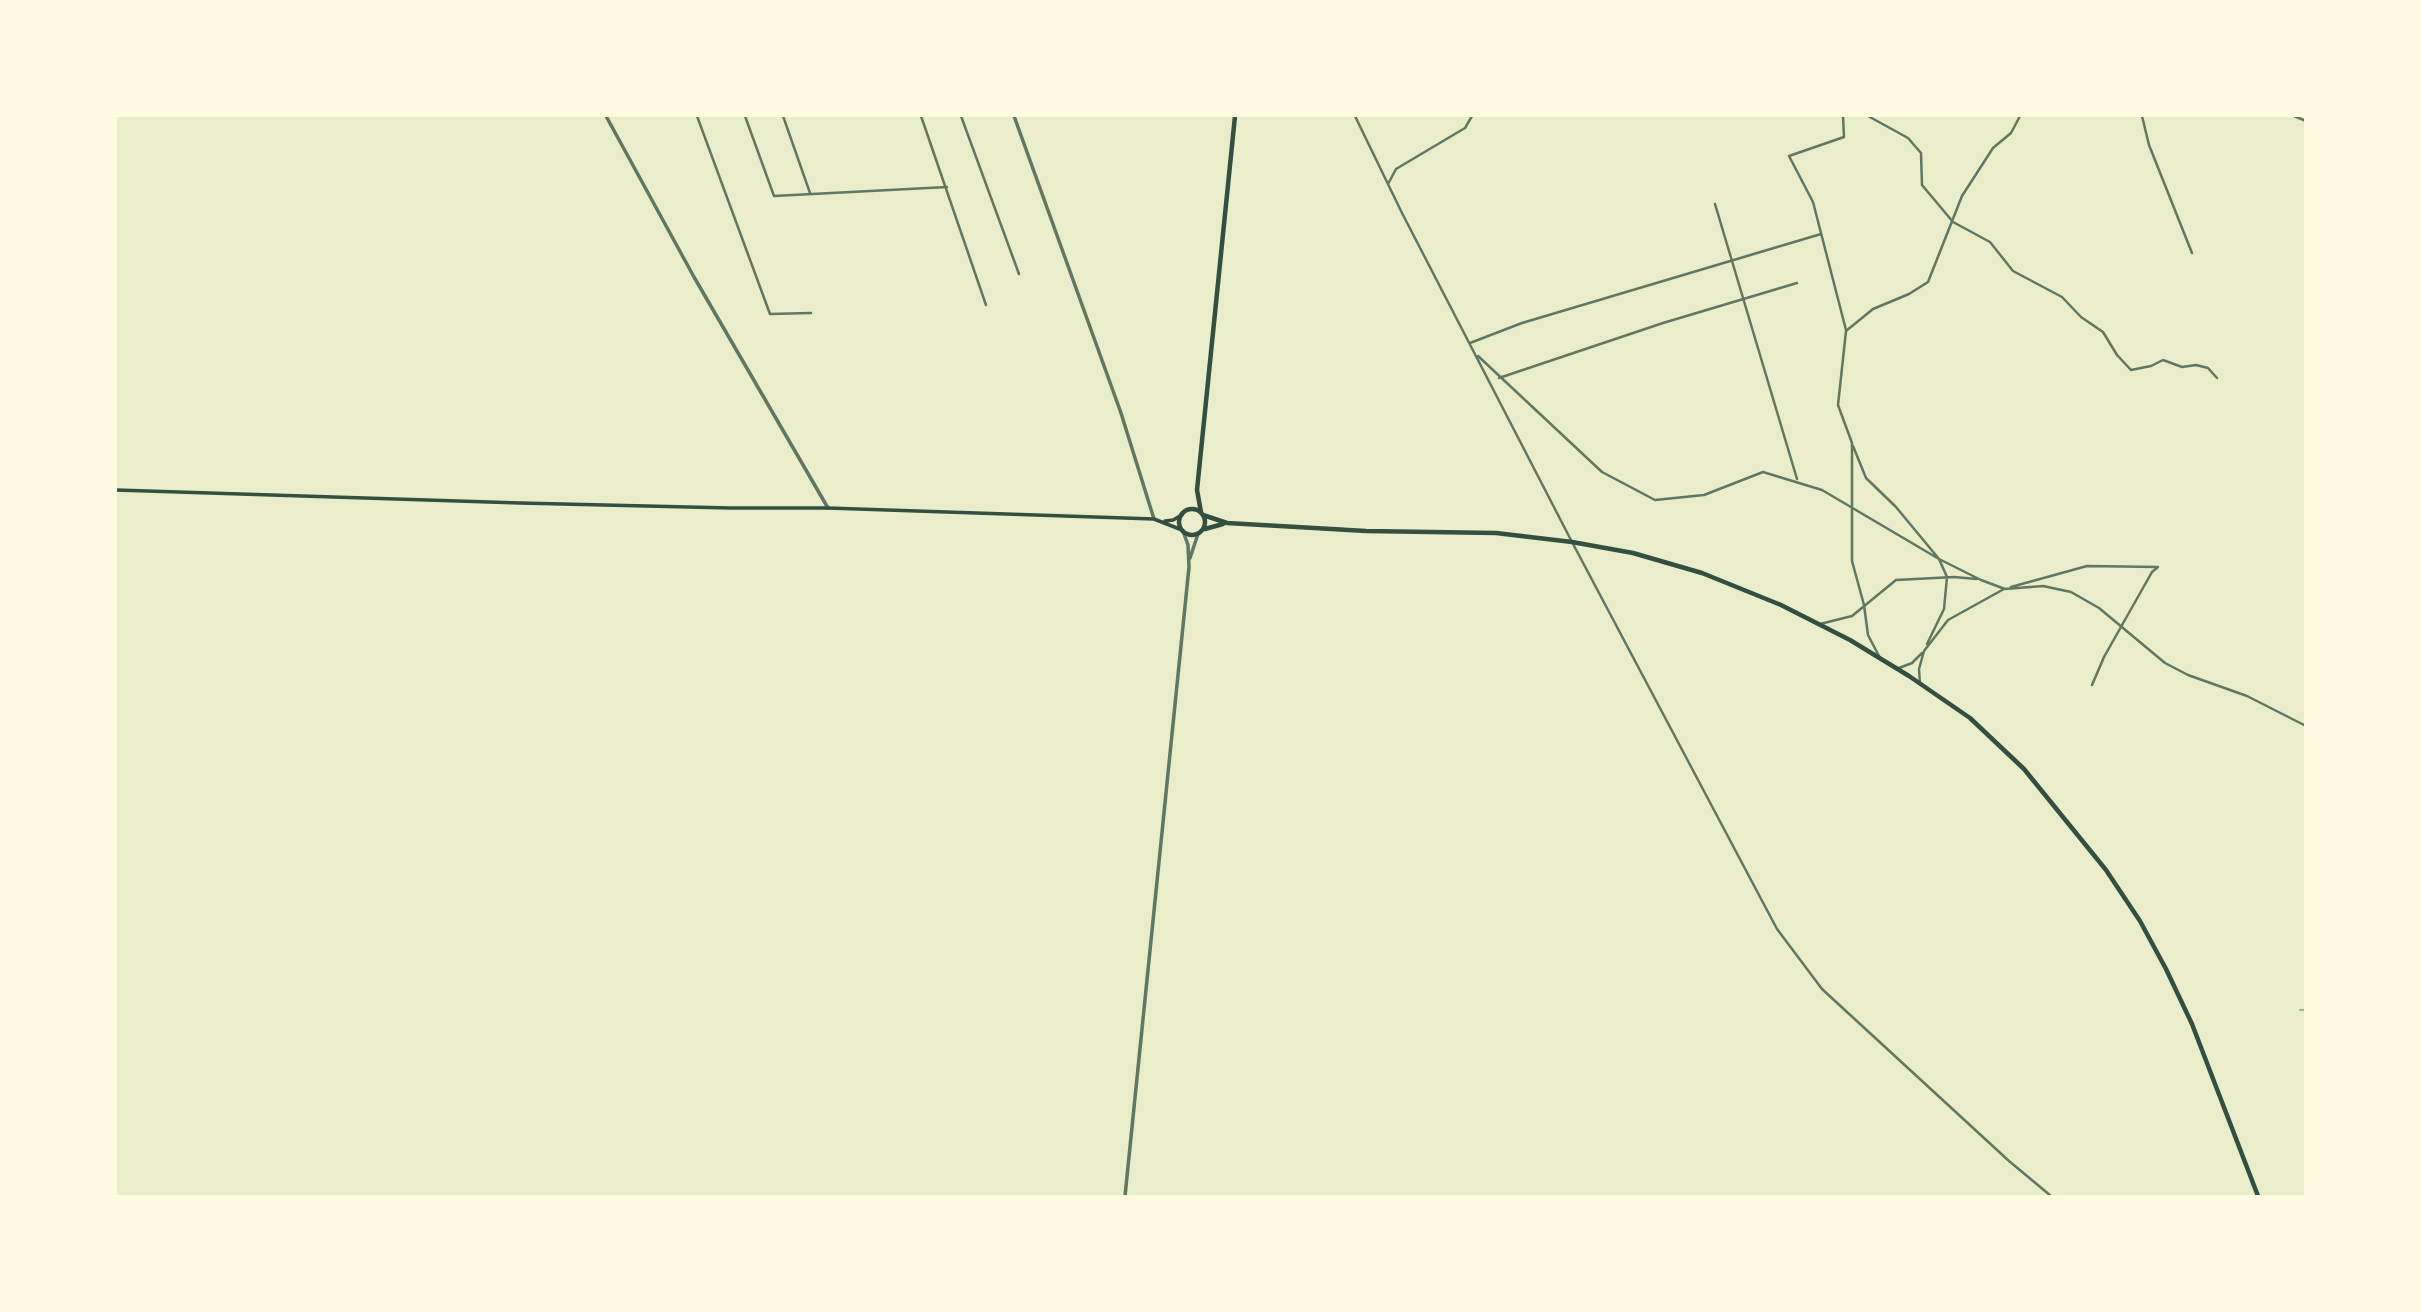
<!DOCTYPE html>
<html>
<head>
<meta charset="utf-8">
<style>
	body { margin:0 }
	#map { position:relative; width:2421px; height:1312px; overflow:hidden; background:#e9edc9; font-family:"Crimson Pro",serif }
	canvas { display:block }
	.frame { position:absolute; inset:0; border:117px solid #fefae0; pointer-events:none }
</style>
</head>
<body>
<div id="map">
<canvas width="2421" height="1312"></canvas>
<div class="frame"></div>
</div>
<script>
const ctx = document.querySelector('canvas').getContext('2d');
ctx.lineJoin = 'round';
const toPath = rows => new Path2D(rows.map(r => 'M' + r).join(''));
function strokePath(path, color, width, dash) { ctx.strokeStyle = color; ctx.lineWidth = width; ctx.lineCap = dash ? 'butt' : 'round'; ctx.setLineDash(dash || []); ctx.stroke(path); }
strokePath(toPath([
	[2300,1010,2306,1010]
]), '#a3b18a', 2);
strokePath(toPath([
	[697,116,770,314,811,313],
	[745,116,774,196,947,187],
	[783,116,810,193],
	[921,116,986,305],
	[961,116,1019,274],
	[1355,116,1402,213,1572,542,1777,929,1822,989,2009,1161,2051,1196],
	[1843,116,1844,137,1789,156,1813,202,1846,330],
	[1868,116,1908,138,1921,153,1922,185,1953,222,1990,242,2013,271,2062,297,2081,317,2103,332,2117,355,2131,370,2151,366,2163,360,2182,367,2196,365,2208,368,2217,378],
	[2142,116,2149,145,2192,253],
	[2294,116,2306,121],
	[1388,184,1396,169,1465,128,1472,116],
	[1715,204,1797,479],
	[1470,343,1522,323,1821,234],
	[1478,356,1602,472,1655,500,1704,495,1763,472,1822,490,1939,559,1981,580,2005,589,2043,586,2071,592,2099,608,2165,663,2188,675,2247,696,2306,726],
	[1499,378,1663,323,1797,283],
	[1853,446,1866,478,1896,507,1939,559,1947,577,1944,609,1927,644],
	[2011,587,2087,566,2158,567],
	[1820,624,1852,616,1896,580,1954,577,1977,579],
	[1880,658,1868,635,1864,605,1852,561,1852,443,1838,405,1846,331,1873,309,1909,294,1928,282,1962,196,1993,148,2011,133,2020,116],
	[1899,668,1912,663,1922,653],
	[1920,684,1919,669,1924,651,1948,620,2004,589],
	[2092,685,2104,657,2152,572,2158,567]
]), '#617663', 2.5);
strokePath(toPath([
	[606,116,694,277,828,508],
	[1014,116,1121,413,1154,519],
	[1190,558,1198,534],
	[1125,1196,1189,567,1188,545,1183,531]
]), '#617663', 3.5);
strokePath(toPath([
	[116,490,520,503,730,508,828,508,1154,519,1182,530],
	[1165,521,1173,520,1182,515]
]), '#344e41', 3.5);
strokePath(toPath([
	'1179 522a13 13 0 1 1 26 0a13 13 0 1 1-26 0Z',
	[1201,512,1197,490,1235,116],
	[1203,515,1227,523,1366,531,1496,533,1572,542,1633,553,1702,573,1781,605,1850,640,1909,676,1970,718,2024,769,2106,870,2140,921,2166,969,2192,1024,2258,1196],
	[1205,529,1223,524]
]), '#344e41', 4.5);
</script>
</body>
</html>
